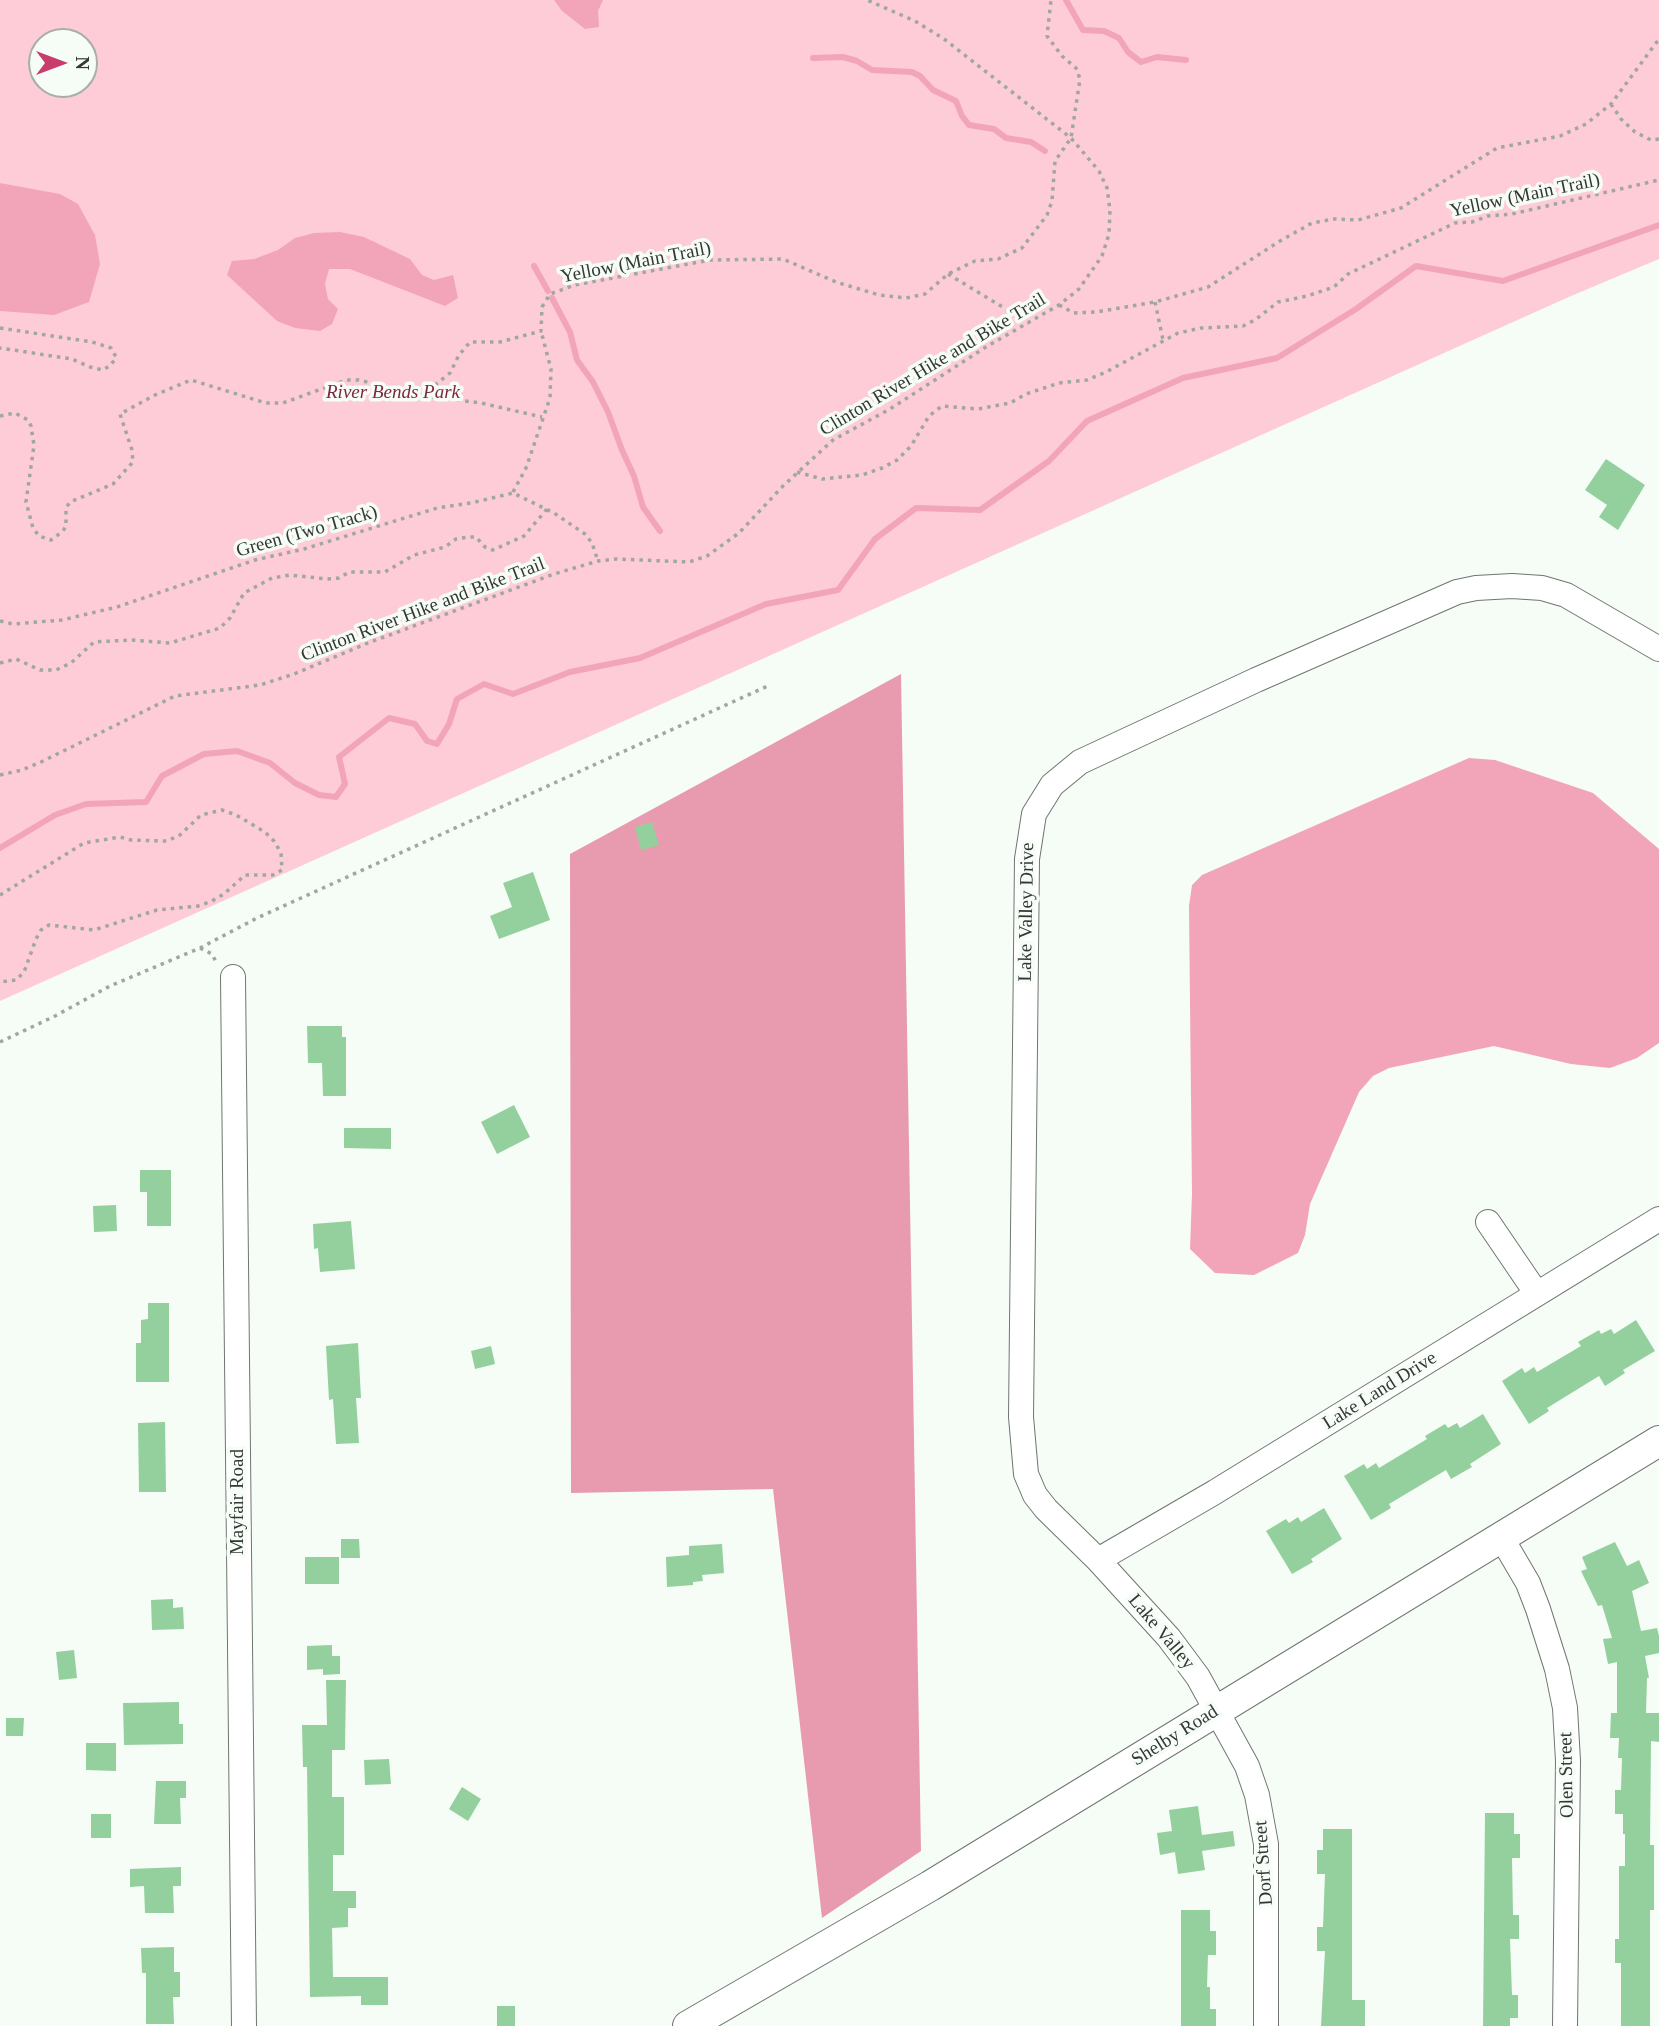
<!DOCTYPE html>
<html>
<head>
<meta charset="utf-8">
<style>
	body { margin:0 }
	#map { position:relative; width:1659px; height:2026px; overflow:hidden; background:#f5fdf6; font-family:Georgia,serif }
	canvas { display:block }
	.north { position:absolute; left:28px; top:28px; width:70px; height:70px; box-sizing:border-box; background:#f5fdf6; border:2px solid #a8aea9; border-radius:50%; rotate:90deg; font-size:19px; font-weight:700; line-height:28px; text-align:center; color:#343735 }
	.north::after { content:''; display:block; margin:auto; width:24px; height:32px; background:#c83c6e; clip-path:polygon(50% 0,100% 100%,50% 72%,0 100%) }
</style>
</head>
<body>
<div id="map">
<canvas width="1659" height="2026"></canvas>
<div class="north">N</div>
</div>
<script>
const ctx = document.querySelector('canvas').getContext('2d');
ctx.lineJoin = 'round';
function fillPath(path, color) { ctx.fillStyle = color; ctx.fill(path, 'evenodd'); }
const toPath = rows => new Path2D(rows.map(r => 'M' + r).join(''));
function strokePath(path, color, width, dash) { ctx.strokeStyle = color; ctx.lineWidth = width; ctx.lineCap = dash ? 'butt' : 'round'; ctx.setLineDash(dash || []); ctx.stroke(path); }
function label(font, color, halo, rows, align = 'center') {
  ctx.font = font + ' Georgia,serif'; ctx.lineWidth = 7; ctx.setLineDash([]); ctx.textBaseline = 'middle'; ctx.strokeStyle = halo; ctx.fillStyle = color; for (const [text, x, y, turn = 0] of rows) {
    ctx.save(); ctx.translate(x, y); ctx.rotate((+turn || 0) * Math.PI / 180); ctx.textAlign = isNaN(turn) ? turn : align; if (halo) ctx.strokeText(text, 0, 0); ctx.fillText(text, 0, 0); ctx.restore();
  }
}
fillPath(toPath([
	[0,0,1659,0,1659,259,1571,296,0,1001],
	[42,42,84,42,84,84,42,84]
]), '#feccd7');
fillPath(toPath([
	[901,674,921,1851,822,1918,773,1489,571,1493,570,854]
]), '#e89bae');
fillPath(toPath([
	[554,0,603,0,598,11,599,27,585,29,562,11],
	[0,183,60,194,78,204,95,235,100,264,89,302,54,315,0,311],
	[340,232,364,237,410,259,422,275,434,280,453,275,458,298,445,306,350,269,329,269,325,284,328,299,338,309,332,324,320,331,295,328,277,321,227,275,232,261,254,259,278,250,295,238,314,233],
	[1469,758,1495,760,1593,793,1659,849,1659,1043,1637,1058,1610,1068,1571,1064,1494,1046,1389,1068,1373,1076,1359,1092,1310,1204,1305,1235,1298,1253,1254,1275,1215,1273,1190,1249,1192,1194,1189,906,1192,885,1202,875]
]), '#f2a5b8');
strokePath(toPath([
	[1066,0,1083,30,1104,31,1119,38,1128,52,1141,62,1157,57,1186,60],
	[813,58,843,57,857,61,872,70,912,72,920,76,933,90,956,101,962,116,969,125,994,129,1006,138,1031,142,1045,151],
	[534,266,548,291],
	[552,298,570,332,577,360,593,382,608,412,622,450,634,476,643,507,660,531],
	[0,848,55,815,86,804,146,802,162,776,204,754,237,751,270,763,295,783,319,795,336,797,345,784,339,757,389,718,415,724,427,741,437,744,449,724,457,699,484,684,513,694,570,672,640,658,766,604,838,590,875,539,916,508,980,510,1049,461,1087,421,1183,378,1277,358,1356,309,1416,266,1503,281,1659,225]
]), '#f2a5b8', 6);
fillPath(toPath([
	[1606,459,1645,485,1618,530,1599,517,1607,505,1585,490],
	[652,822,659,845,641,850,635,827],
	[533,872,550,920,499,939,490,916,512,907,503,883],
	[307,1026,342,1026,342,1037,346,1037,346,1096,323,1096,322,1063,308,1063],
	[514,1105,530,1137,497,1154,481,1122],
	[344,1128,391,1128,391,1149,344,1148],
	[140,1170,171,1170,171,1226,147,1226,147,1192,140,1192],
	[116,1205,117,1231,94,1232,93,1206],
	[351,1221,355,1269,320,1272,318,1248,314,1249,313,1224],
	[148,1303,169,1303,169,1382,136,1382,136,1343,141,1343,141,1320,148,1319],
	[1636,1320,1655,1351,1623,1370,1625,1373,1605,1386,1599,1376,1547,1408,1549,1411,1529,1424,1502,1381,1522,1368,1525,1373,1534,1367,1537,1372,1581,1346,1578,1342,1599,1330,1601,1334,1611,1329,1614,1334],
	[358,1343,361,1398,356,1398,359,1443,336,1444,333,1399,329,1400,326,1346],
	[491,1346,495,1364,475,1369,471,1351],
	[1483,1414,1501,1444,1470,1464,1472,1467,1451,1479,1446,1470,1389,1504,1391,1508,1371,1520,1344,1476,1364,1464,1367,1469,1376,1463,1379,1468,1427,1439,1425,1436,1445,1424,1448,1428,1457,1423,1460,1428],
	[165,1422,166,1492,139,1492,138,1423],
	[1324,1508,1342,1539,1311,1559,1313,1562,1292,1574,1266,1531,1286,1519,1289,1523,1298,1517,1301,1522],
	[341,1539,359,1539,360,1558,341,1558],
	[1615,1542,1627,1566,1639,1560,1649,1583,1632,1591,1641,1631,1657,1628,1659,1636,1659,1653,1645,1656,1649,1678,1647,1678,1646,1713,1659,1713,1659,1742,1651,1741,1650,1845,1654,1845,1654,1910,1650,1910,1650,2026,1621,2026,1621,1963,1615,1963,1615,1939,1619,1939,1619,1866,1625,1866,1625,1834,1623,1834,1623,1814,1615,1814,1615,1790,1621,1790,1622,1758,1618,1758,1619,1738,1610,1738,1611,1713,1617,1713,1617,1662,1608,1664,1603,1639,1612,1638,1602,1605,1598,1606,1581,1571,1587,1569,1582,1557],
	[722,1544,724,1573,702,1575,703,1581,693,1582,693,1585,667,1587,666,1557,689,1555,689,1546],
	[305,1557,339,1557,339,1584,305,1584],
	[173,1599,173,1608,183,1607,184,1629,152,1630,151,1600],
	[332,1645,332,1656,340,1656,340,1674,323,1675,323,1669,307,1670,307,1646],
	[74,1650,77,1678,59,1680,56,1652],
	[326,1680,346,1680,345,1750,332,1750,332,1797,344,1797,344,1855,333,1855,333,1891,356,1891,356,1908,348,1908,348,1927,332,1928,333,1977,388,1977,388,2005,361,2005,361,1996,310,1997,307,1767,303,1767,302,1725,327,1725],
	[179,1702,179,1724,183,1724,183,1744,124,1745,123,1703],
	[6,1718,24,1718,23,1736,6,1736],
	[86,1743,116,1743,116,1771,86,1770],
	[389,1759,391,1784,365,1785,364,1760],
	[156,1781,186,1781,186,1798,180,1798,181,1824,154,1824],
	[462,1787,481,1799,468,1821,449,1809],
	[1198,1806,1202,1835,1233,1831,1235,1846,1202,1851,1205,1870,1178,1874,1175,1852,1160,1855,1157,1833,1172,1831,1169,1810],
	[1485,1813,1514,1813,1514,1834,1520,1834,1520,1858,1512,1858,1513,1915,1519,1915,1519,1939,1510,1939,1512,1995,1518,1995,1518,2018,1510,2018,1510,2026,1483,2026],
	[91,1814,111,1814,111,1838,91,1838],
	[1323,1829,1352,1829,1352,2000,1365,2000,1365,2026,1321,2026,1325,1951,1317,1951,1317,1927,1323,1927,1325,1874,1317,1874,1317,1850,1323,1850],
	[181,1867,181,1886,173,1886,174,1913,145,1913,144,1886,130,1887,130,1869],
	[1181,1910,1210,1910,1210,1931,1216,1931,1216,1955,1208,1955,1207,1987,1210,1987,1210,2009,1216,2009,1216,2026,1181,2026],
	[174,1947,174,1972,180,1972,180,1997,173,1997,174,2024,146,2024,146,1973,142,1973,141,1948],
	[497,2006,515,2006,515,2026,497,2026]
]), '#93d09d');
const minor = toPath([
	[233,977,244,2026],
	[1488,1222,1537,1294],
	[1501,1537,1528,1583,1538,1609,1557,1669,1565,1708,1568,1761,1565,2026],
	[1098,1560,1215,1492,1659,1219],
	[1266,2026,1266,1844,1257,1795,1247,1766,1198,1677,1169,1638,1098,1560,1046,1509,1035,1495,1026,1474,1021,1417,1027,859,1034,814,1052,785,1080,762,1256,680,1457,592,1476,588,1512,586,1542,588,1566,595,1659,649]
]);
const tertiary = toPath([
	[688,2026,930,1886,1659,1441]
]);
strokePath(minor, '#6f7670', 26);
strokePath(tertiary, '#6f7670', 32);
strokePath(toPath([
	[1611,104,1621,119,1635,132,1651,140,1659,139],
	[948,274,1029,323],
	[1155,302,1163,340],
	[1059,305,1074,313,1096,312,1155,302,1208,287,1280,241,1312,223,1334,219,1358,220,1401,208,1497,148,1560,136,1586,124,1611,104,1659,39],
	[0,328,92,342,111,348,116,357,111,365,103,370,90,367,72,359,0,348],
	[423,396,481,403,542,417],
	[0,416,15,413,28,420,31,426,34,445,26,502,33,528,39,536,51,540,63,531,66,526,66,508,70,502,113,484,133,462,132,450,120,414,155,395,191,380,266,403,283,403,346,380,359,380,421,396,450,373,459,355,470,342,500,342,541,331,542,307,550,294,575,285,710,260,783,259,836,282,879,295,906,298,925,294,948,274,975,261,998,259,1022,248,1047,215,1052,201,1055,161,1071,138,1080,79,1076,68,1062,56,1047,36,1051,0],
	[797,472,822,479,862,475,882,468,897,460,911,446,929,416,942,406,978,409,1010,403,1026,394,1059,383,1087,380,1106,372,1178,333,1201,328,1243,326,1255,320,1278,302,1307,296,1334,287,1348,274,1455,223,1472,222,1488,216,1512,214,1659,180],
	[513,492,526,468,550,398,551,369,541,331],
	[0,621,13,624,62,620,117,607,255,560,304,549,437,508,471,503,513,493,554,513,585,534,592,543,598,561],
	[0,663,16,659,40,670,56,670,71,663,94,642,131,640,170,643,220,628,230,618,244,593,272,578,290,575,327,579,339,578,349,572,385,572,414,555,445,547,456,539,468,537,476,537,485,547,493,550,524,536,547,509],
	[0,775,22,770,41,762,175,696,260,685,294,674,368,643,554,574,598,561,616,559,689,562,707,556,739,533,783,486,833,440,890,409,986,347,1059,305,1079,289,1102,256,1109,234,1110,210,1107,188,1099,171,1071,138,944,39,915,21,867,0],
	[0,895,84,843,120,837,131,840,167,841,180,835,201,815,222,810,236,815,265,832,274,841,281,853,282,870,273,875,245,875,224,894,212,901,198,906,157,910,94,930,49,925,41,930,36,939,24,972,16,980,0,982],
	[200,948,212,954,216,962],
	[0,1042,55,1016,110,986,200,948,257,918,770,685]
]), '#a0a6a1', 3.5, [3.5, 5]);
strokePath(minor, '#fff', 24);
strokePath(tertiary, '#fff', 30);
label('19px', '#343735', '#f5fdf6', [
	["Yellow (Main Trail)",1525,196,-12],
	["Yellow (Main Trail)",636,263,-11],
	["Clinton River Hike and Bike Trail",933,365,-31],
	["Green (Two Track)",307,532,-16],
	["Clinton River Hike and Bike Trail",423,610,-21],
	["Lake Valley Drive",1027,912,-89],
	["Lake Land Drive",1380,1391,-32],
	["Mayfair Road",238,1502,-90],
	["Lake Valley",1161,1632,50],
	["Shelby Road",1175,1736,-32],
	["Olen Street",1567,1775,-91],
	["Dorf Street",1264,1863,-94]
]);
label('italic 19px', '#7e2644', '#f5fdf6', [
	["River Bends Park",393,393]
]);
</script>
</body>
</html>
